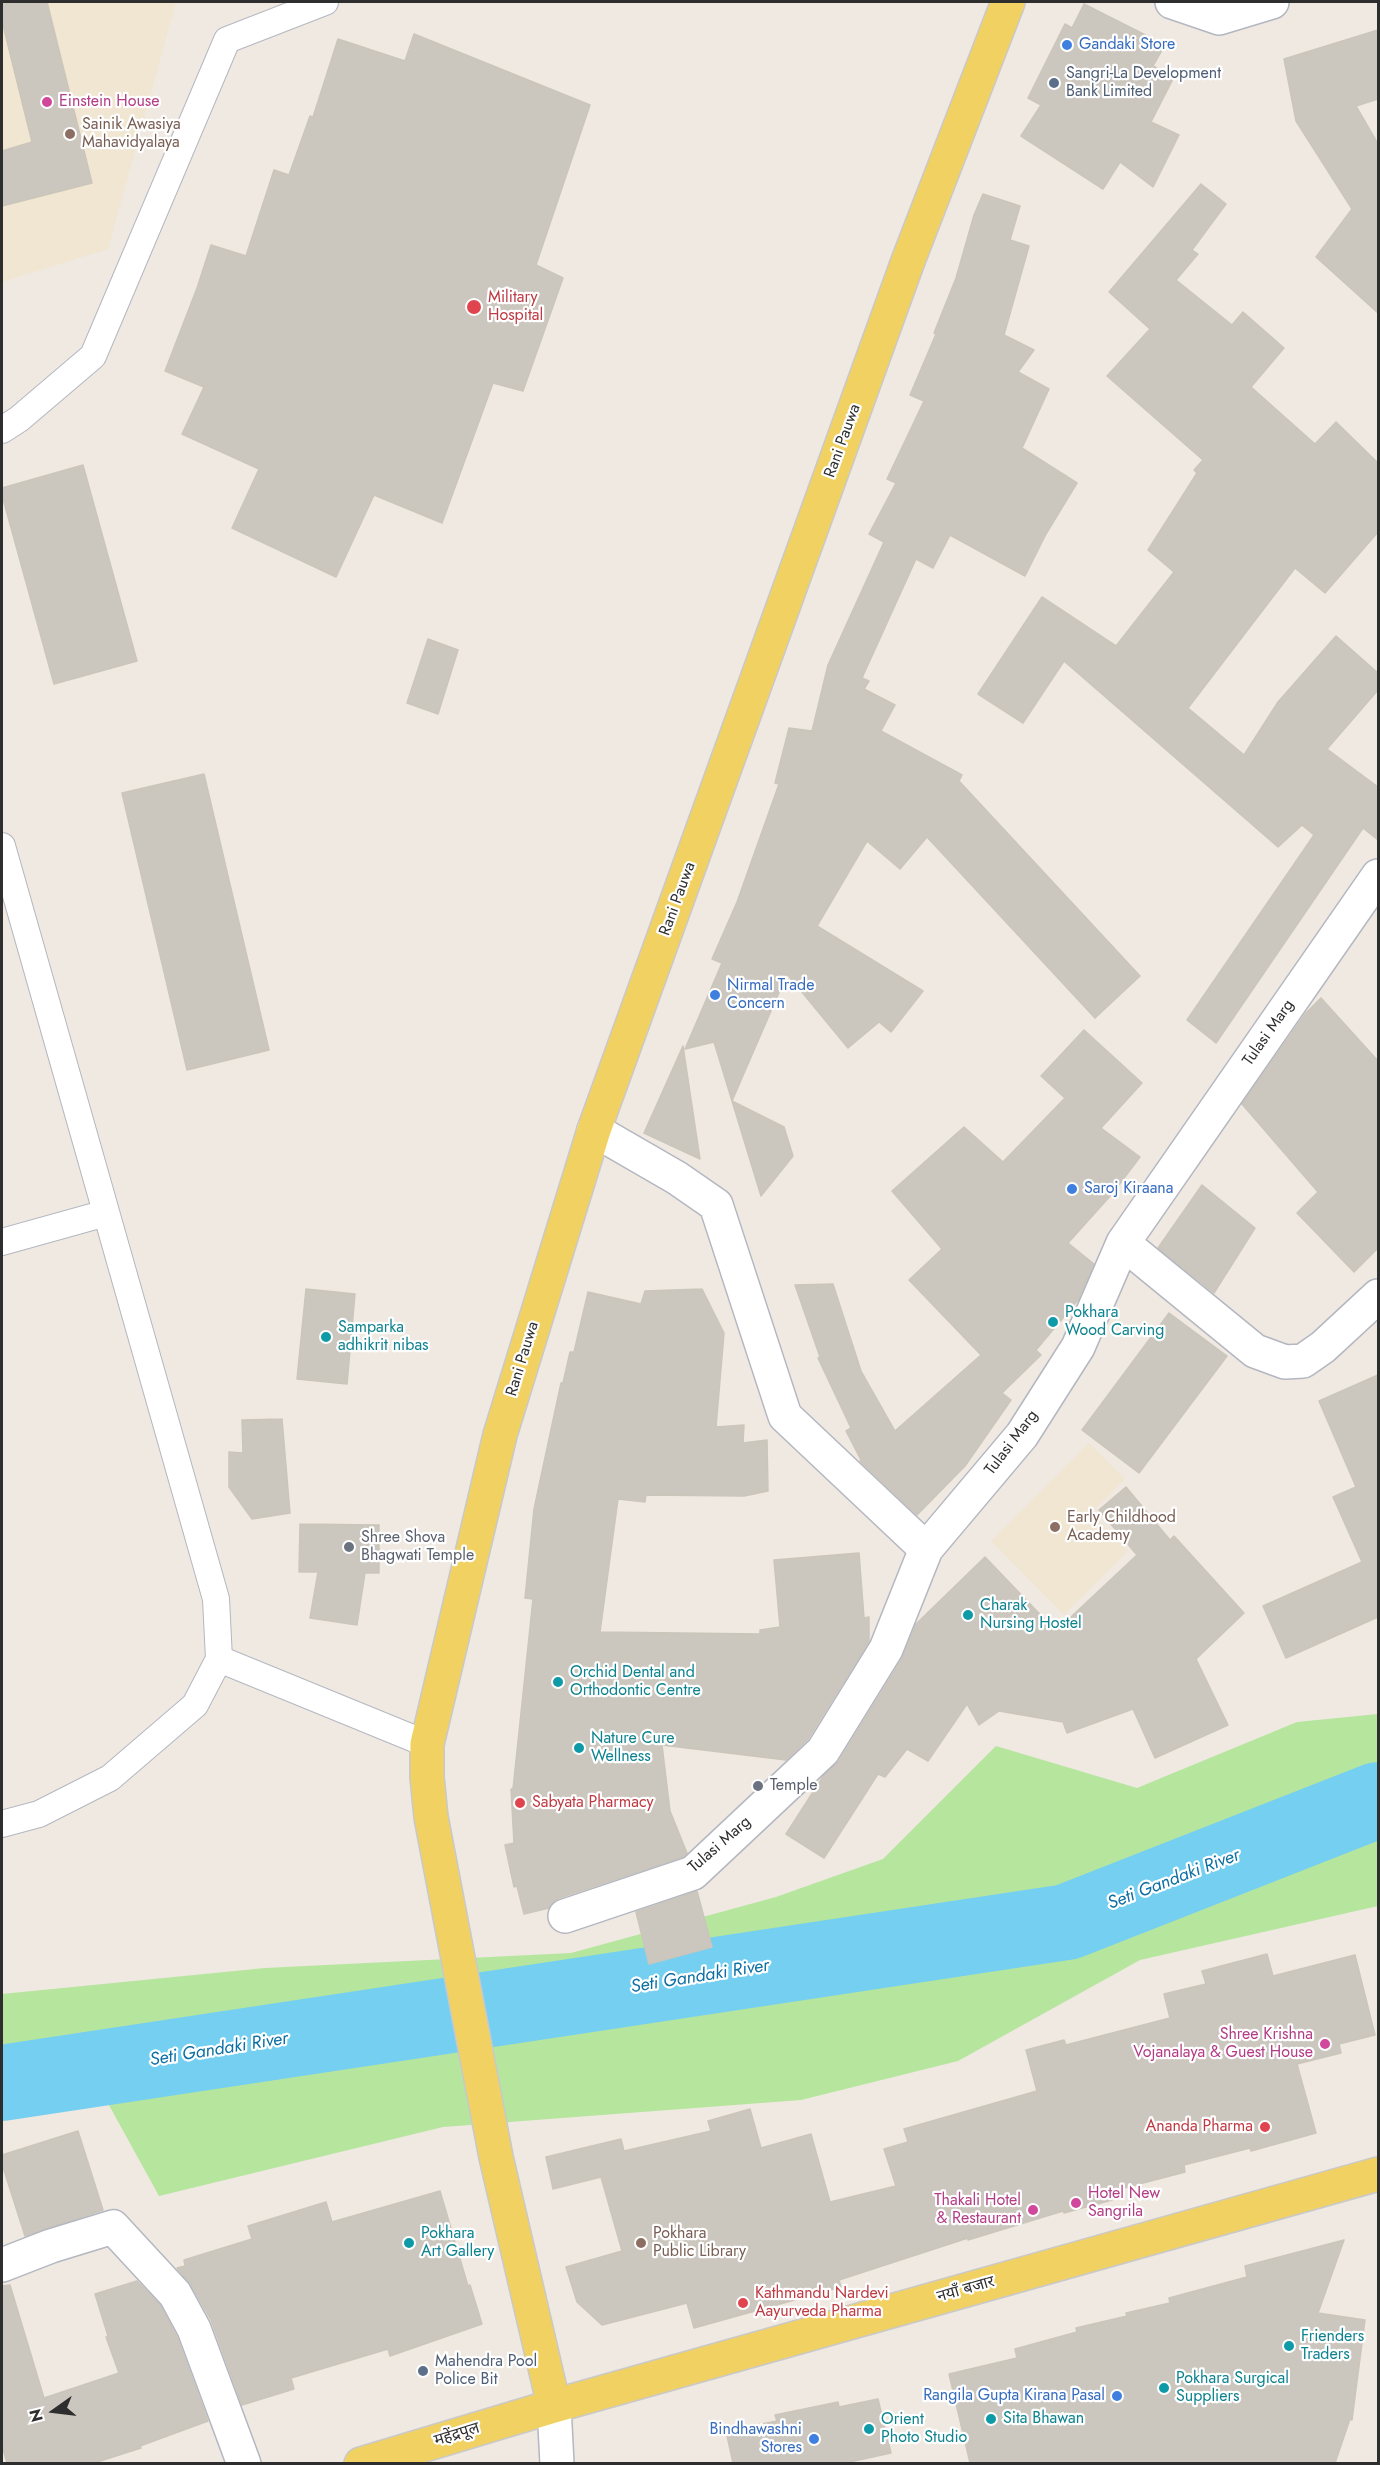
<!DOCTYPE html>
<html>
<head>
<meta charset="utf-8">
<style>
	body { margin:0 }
	#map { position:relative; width:1380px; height:2465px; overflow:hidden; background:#efe9e1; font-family:Jost,sans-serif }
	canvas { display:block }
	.frame { position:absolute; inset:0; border:3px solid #2e2e2e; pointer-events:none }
	.north { position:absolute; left:24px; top:2381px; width:60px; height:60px; -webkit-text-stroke:4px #fff; paint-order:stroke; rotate:256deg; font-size:16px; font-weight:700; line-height:24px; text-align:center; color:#2e2e2e }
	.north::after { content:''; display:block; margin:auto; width:21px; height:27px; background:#2e2e2e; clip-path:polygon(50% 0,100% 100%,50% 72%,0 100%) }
</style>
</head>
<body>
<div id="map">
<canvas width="1380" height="2465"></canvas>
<div class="frame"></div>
<div class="north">N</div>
</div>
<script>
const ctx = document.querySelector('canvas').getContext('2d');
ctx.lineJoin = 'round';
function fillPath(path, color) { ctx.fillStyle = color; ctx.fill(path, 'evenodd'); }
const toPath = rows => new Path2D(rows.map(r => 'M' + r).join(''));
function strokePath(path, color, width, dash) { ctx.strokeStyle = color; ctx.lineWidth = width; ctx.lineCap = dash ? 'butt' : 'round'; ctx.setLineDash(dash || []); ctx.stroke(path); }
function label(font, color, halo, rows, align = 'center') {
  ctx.font = font + ' Jost,"Noto Sans Devanagari",sans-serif'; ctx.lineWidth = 4.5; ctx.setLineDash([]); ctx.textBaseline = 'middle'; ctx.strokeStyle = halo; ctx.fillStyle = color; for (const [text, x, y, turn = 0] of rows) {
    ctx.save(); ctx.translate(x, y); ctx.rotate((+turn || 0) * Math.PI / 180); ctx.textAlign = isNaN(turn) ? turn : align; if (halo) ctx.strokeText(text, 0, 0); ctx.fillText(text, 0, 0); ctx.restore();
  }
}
fillPath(toPath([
	[2,2,176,2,108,249,2,282],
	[1089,1443,1125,1479,1091,1513,1128,1551,1064,1615,991,1541]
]), '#f0e6d1');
fillPath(toPath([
	[1378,1714,1378,1906,1140,1960,958,2061,801,2100,443,2127,159,2196,99,2087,2,2120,2,1994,265,1968,571,1953,776,1897,883,1859,996,1746,1137,1788,1297,1722]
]), '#b6e59e');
strokePath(toPath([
	[2,2083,1067,1922,1378,1800]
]), '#75cff0', 76);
const building = toPath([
	[2,2,47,2,92,183,2,206,2,151,32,142,2,21,2,2],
	[1084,4,1165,45,1153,66,1174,77,1151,122,1179,135,1153,187,1120,162,1103,189,1021,136,1041,105,1028,98,1065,24,1072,28,1084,4],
	[1378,30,1378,99,1356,106,1378,144,1378,313,1316,257,1352,209,1296,121,1284,59,1378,30],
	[414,34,590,105,536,265,563,278,523,391,493,383,442,523,374,495,336,577,232,528,259,469,182,434,204,387,165,371,197,288,211,245,246,256,274,170,289,175,310,116,313,117,338,39,405,61,414,34],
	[1201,184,1226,204,1192,250,1198,254,1176,280,1232,325,1243,312,1284,348,1251,387,1315,444,1336,422,1378,463,1378,532,1325,593,1295,568,1188,708,1244,755,1278,702,1336,636,1378,673,1378,690,1327,749,1378,787,1378,840,1363,828,1216,1043,1187,1020,1314,835,1302,825,1278,847,1064,661,1023,723,978,694,1042,597,1116,646,1174,572,1148,550,1197,473,1194,470,1203,460,1107,376,1150,329,1109,292,1201,184],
	[983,194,1020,206,1010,240,1029,246,1004,335,1034,350,1018,372,1049,389,1022,448,1077,483,1046,534,1025,576,950,535,933,568,916,559,862,678,869,681,864,689,895,705,881,731,962,775,959,781,1140,976,1095,1018,927,837,900,869,867,841,817,926,923,991,891,1032,879,1022,848,1048,787,974,732,1101,784,1127,793,1156,761,1196,714,1042,685,1049,722,963,712,959,737,902,779,784,775,783,789,728,812,731,828,665,884,542,869,534,896,483,887,479,924,401,910,395,936,334,934,333,956,278,974,215,983,194],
	[83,465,137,661,54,684,2,495,2,488,83,465],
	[428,639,458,650,438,714,407,703,428,639],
	[204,774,269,1050,187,1070,122,793,204,774],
	[1321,998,1378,1061,1378,1248,1354,1272,1297,1213,1318,1192,1242,1104,1306,1013,1321,998],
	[1084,1030,1142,1083,1101,1128,1140,1157,1112,1194,1068,1243,1094,1264,1078,1300,1036,1350,1041,1355,1002,1393,1011,1400,965,1466,917,1515,860,1461,861,1460,846,1431,851,1428,818,1358,820,1357,795,1285,833,1284,861,1371,895,1431,981,1355,909,1280,942,1249,892,1191,964,1127,1003,1162,1065,1098,1041,1076,1084,1030],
	[683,1046,700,1159,644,1133,683,1046],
	[1202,1185,1255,1228,1214,1293,1158,1248,1202,1185],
	[306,1289,355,1294,347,1384,297,1379,306,1289],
	[702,1289,724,1333,716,1427,744,1425,743,1443,767,1440,768,1491,744,1496,646,1495,645,1502,618,1499,600,1632,760,1634,760,1630,780,1627,774,1560,859,1553,864,1618,869,1617,869,1641,808,1739,786,1760,662,1745,670,1811,687,1853,683,1857,559,1898,549,1908,524,1914,517,1886,514,1887,505,1845,514,1843,511,1789,513,1789,533,1599,525,1598,534,1509,561,1383,563,1383,570,1352,574,1352,588,1292,641,1304,645,1291,702,1289],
	[1169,1313,1227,1356,1139,1473,1082,1430,1169,1313],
	[1378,1375,1378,1617,1286,1658,1263,1606,1362,1562,1333,1497,1356,1487,1319,1401,1378,1375],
	[282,1419,290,1513,252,1519,229,1487,229,1452,243,1453,242,1420,282,1419],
	[1126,1487,1170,1540,1174,1536,1244,1613,1196,1659,1228,1725,1155,1758,1133,1709,1067,1733,1063,1722,999,1711,979,1725,967,1704,928,1761,907,1749,885,1777,878,1774,824,1858,786,1834,824,1775,839,1761,902,1659,916,1624,985,1557,1056,1631,1137,1555,1099,1510,1126,1487],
	[300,1524,379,1525,379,1573,365,1573,357,1625,310,1618,318,1572,299,1572,300,1524],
	[697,1891,712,1947,649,1964,636,1912,697,1891],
	[1267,1954,1273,1976,1355,1955,1375,2035,1339,2044,1341,2053,1297,2064,1316,2133,1251,2151,1250,2148,1184,2165,1185,2172,1109,2192,1112,2200,1064,2213,1063,2211,968,2240,968,2238,839,2280,841,2287,694,2328,687,2303,602,2325,577,2302,566,2267,622,2251,601,2177,553,2189,546,2157,621,2139,624,2151,711,2131,708,2121,750,2109,761,2148,811,2134,830,2202,896,2186,884,2149,908,2142,904,2129,1037,2091,1026,2050,1064,2040,1066,2045,1170,2018,1164,1994,1206,1984,1202,1971,1267,1954],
	[78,2131,103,2210,25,2236,2,2164,2,2155,78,2131],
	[440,2191,468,2286,470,2285,482,2324,390,2356,388,2349,291,2378,294,2389,242,2405,211,2320,191,2285,177,2268,185,2266,184,2260,252,2239,248,2226,326,2202,332,2222,440,2191],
	[1344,2240,1318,2313,1365,2320,1352,2420,1350,2419,1335,2463,970,2463,949,2374,1017,2358,1015,2349,1077,2332,1076,2328,1127,2316,1126,2313,1170,2303,1169,2298,1247,2277,1245,2266,1344,2240],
	[137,2281,160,2305,177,2337,208,2421,140,2446,141,2448,94,2463,7,2463,2,2446,2,2286,10,2285,44,2398,119,2373,106,2337,108,2336,95,2294,137,2281],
	[878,2399,891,2453,845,2463,733,2463,726,2431,777,2421,775,2415,838,2402,839,2407,878,2399]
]);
fillPath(building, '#cbc7bf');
strokePath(building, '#cbc5ba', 1.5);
const lane = toPath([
	[2,430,19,419,93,356,227,40,325,2],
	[2,846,216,1599,219,1659,195,1705,110,1778,39,1814,2,1824],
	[2,1242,106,1213],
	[219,1659,427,1744]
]);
const street = toPath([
	[1172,2,1219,18,1272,2],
	[594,1130,677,1178,716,1205,785,1416,926,1549],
	[1123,1243,1255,1351,1285,1362,1303,1361,1323,1347,1378,1296],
	[565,1916,693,1873,823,1751,886,1649,926,1549,1022,1435,1078,1347,1123,1243,1378,876],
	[2,2265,51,2246,113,2227,175,2294,194,2329,244,2464],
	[554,2406,557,2464]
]);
const primary = toPath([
	[554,2406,496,2157,431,1817,427,1777,427,1744,500,1435,594,1130,908,261,1008,2],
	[361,2464,554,2406,1378,2174]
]);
strokePath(lane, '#b4b7c1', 28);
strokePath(street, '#b4b7c1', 36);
strokePath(primary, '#c9c9c9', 36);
strokePath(lane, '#fff', 26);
strokePath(street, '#fff', 33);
strokePath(primary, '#f2d163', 33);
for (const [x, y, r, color] of [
	[1067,45,6,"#3f7fe0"],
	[1054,83,6,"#5c6f8a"],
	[47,102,6,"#d1479c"],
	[70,134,6,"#8d6e63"],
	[474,307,8,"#e0444e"],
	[715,995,6,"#3f7fe0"],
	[1072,1189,6,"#3f7fe0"],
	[1053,1322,6,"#0f9aa8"],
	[326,1337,6,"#0f9aa8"],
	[1055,1527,6,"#8d6e63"],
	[349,1547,6,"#6b7280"],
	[968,1615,6,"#0f9aa8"],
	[558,1682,6,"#0f9aa8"],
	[579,1748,6,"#0f9aa8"],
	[758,1786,6,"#6b7280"],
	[520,1803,6,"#e0444e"],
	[1325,2044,6,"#d1479c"],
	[1265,2127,6,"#e0444e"],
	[1076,2203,6,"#d1479c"],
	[1033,2210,6,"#d1479c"],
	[409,2243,6,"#0f9aa8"],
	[641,2243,6,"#8d6e63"],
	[743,2303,6,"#e0444e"],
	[1289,2346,6,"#0f9aa8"],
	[423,2371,6,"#5c6f8a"],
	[1164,2388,6,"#0f9aa8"],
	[1117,2396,6,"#3f7fe0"],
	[991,2419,6,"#0f9aa8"],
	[869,2429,6,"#0f9aa8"],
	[814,2439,6,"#3f7fe0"]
]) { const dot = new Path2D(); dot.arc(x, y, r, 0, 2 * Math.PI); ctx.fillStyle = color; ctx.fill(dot); strokePath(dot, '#fff', 2); }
label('16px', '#366cbe', '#fff', [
	["Gandaki Store",1079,45],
	["Nirmal Trade",727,986],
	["Concern",727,1004],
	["Saroj Kiraana",1084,1189],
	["Rangila Gupta Kirana Pasal",1105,2396,"right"],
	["Bindhawashni",802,2430,"right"],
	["Stores",802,2448,"right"]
], 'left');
label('16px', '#4e5e75', '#fff', [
	["Sangri-La Development",1066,74],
	["Bank Limited",1066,92],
	["Mahendra Pool",435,2362],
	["Police Bit",435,2380]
], 'left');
label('16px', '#b23c85', '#fff', [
	["Einstein House",59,102],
	["Shree Krishna",1313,2035,"right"],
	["Vojanalaya & Guest House",1313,2053,"right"],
	["Hotel New",1088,2194],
	["Sangrila",1088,2212],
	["Thakali Hotel",1021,2201,"right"],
	["& Restaurant",1021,2219,"right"]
], 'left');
label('16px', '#785e54', '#fff', [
	["Sainik Awasiya",82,125],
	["Mahavidyalaya",82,143],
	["Early Childhood",1067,1518],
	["Academy",1067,1536],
	["Pokhara",653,2234],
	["Public Library",653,2252]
], 'left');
label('16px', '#be3a42', '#fff', [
	["Military",488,298],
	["Hospital",488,316],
	["Sabyata Pharmacy",532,1803],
	["Ananda Pharma",1253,2127,"right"],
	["Kathmandu Nardevi",755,2294],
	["Aayurveda Pharma",755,2312]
], 'left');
label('16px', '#2e2e2e', '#fff', [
	["Rani Pauwa",843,441,-70],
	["Rani Pauwa",678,899,-70],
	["Tulasi Marg",1269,1033,-55],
	["Rani Pauwa",523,1359,-73],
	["Tulasi Marg",1012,1443,-53],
	["Tulasi Marg",720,1845,-41],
	["नयाँ बजार",966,2290,-16],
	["महेंद्रपूल",457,2435,-17]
]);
label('16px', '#0d838f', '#fff', [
	["Pokhara",1065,1313],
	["Wood Carving",1065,1331],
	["Samparka",338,1328],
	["adhikrit nibas",338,1346],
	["Charak",980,1606],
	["Nursing Hostel",980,1624],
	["Orchid Dental and",570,1673],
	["Orthodontic Centre",570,1691],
	["Nature Cure",591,1739],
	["Wellness",591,1757],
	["Pokhara",421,2234],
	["Art Gallery",421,2252],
	["Frienders",1301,2337],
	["Traders",1301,2355],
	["Pokhara Surgical",1176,2379],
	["Suppliers",1176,2397],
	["Sita Bhawan",1003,2419],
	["Orient",881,2420],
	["Photo Studio",881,2438]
], 'left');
label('16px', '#5b616d', '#fff', [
	["Shree Shova",361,1538],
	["Bhagwati Temple",361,1556],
	["Temple",770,1786]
], 'left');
label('italic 18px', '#0d6fa3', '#fff', [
	["Seti Gandaki River",1174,1880,-21],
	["Seti Gandaki River",700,1977,-9],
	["Seti Gandaki River",219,2050,-9]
]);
</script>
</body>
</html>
